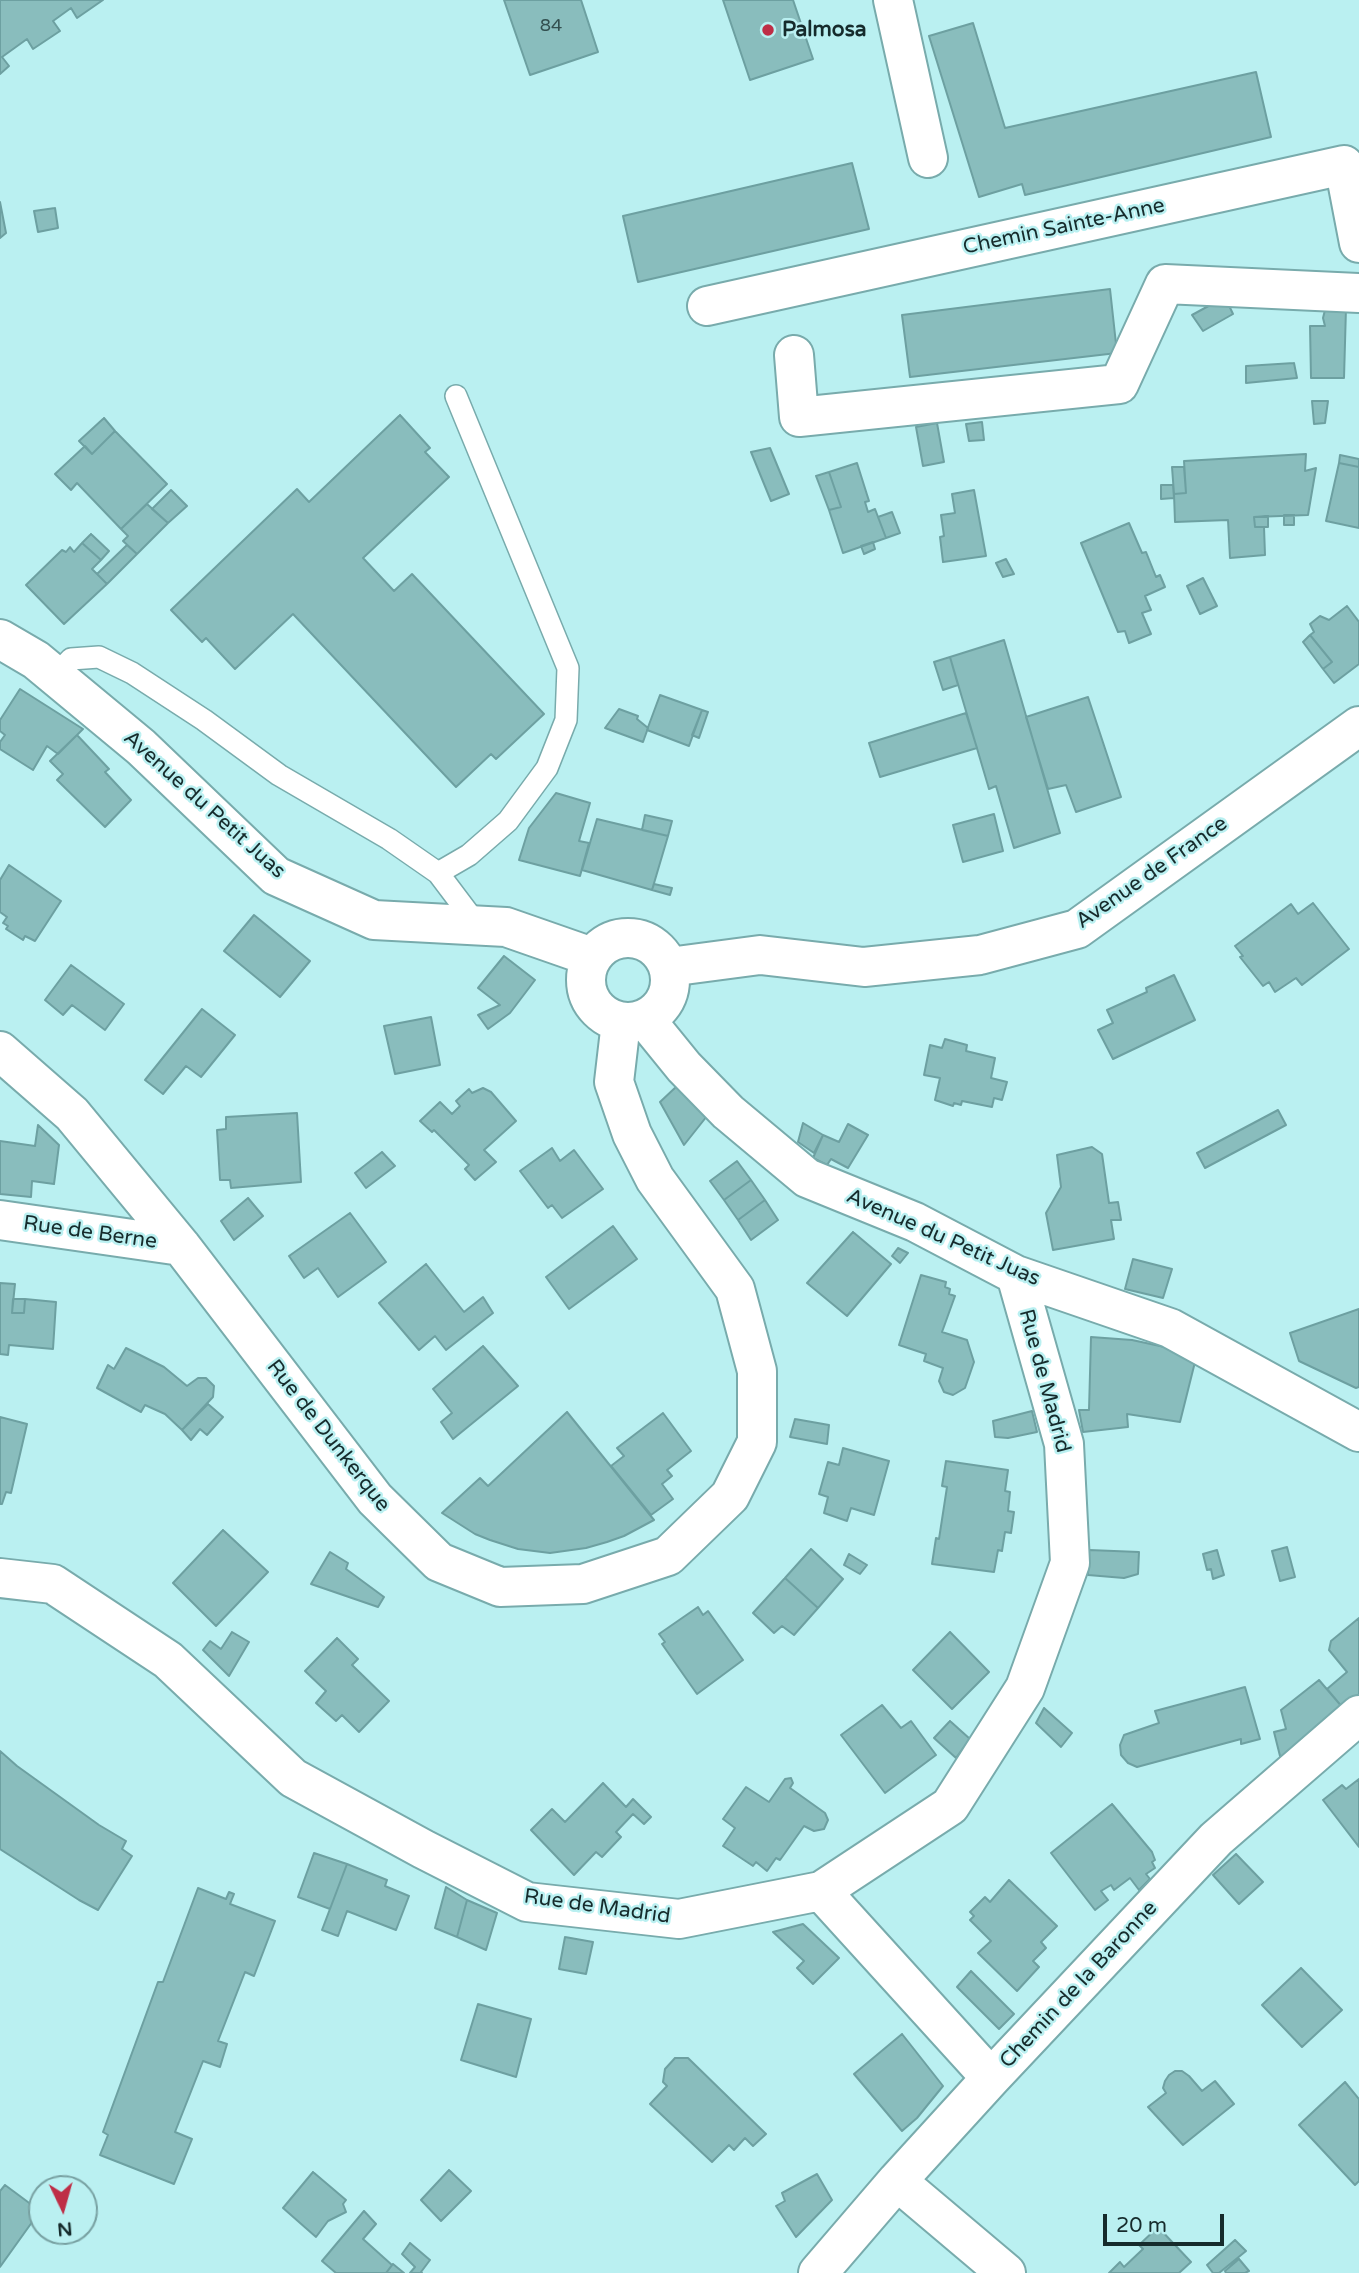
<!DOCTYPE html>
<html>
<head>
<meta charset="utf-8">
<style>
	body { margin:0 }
	#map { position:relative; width:1359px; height:2273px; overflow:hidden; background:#baf0f1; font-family:"Varela Round",sans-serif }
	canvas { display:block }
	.north { position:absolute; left:28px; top:2175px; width:70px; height:70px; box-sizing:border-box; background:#baf0f1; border:2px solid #78a1a2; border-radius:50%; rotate:175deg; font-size:19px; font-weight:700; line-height:28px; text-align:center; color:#162b2c }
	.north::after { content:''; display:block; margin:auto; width:24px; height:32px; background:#be2e46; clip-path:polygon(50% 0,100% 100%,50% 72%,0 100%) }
	.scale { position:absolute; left:1103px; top:2214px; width:121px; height:32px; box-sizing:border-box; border:4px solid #162b2c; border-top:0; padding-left:9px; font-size:21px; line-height:24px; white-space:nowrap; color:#162b2c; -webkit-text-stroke:5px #baf0f1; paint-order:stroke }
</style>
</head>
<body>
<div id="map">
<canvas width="1359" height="2273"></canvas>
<div class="north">N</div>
<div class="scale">20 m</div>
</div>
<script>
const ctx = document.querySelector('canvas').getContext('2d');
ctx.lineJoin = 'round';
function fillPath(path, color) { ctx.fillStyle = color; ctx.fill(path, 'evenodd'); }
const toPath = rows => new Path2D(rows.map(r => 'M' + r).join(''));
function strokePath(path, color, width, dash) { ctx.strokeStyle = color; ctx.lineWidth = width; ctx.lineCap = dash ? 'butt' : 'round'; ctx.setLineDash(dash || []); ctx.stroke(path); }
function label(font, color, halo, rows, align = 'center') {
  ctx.font = font + ' "Varela Round",sans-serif'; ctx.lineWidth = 5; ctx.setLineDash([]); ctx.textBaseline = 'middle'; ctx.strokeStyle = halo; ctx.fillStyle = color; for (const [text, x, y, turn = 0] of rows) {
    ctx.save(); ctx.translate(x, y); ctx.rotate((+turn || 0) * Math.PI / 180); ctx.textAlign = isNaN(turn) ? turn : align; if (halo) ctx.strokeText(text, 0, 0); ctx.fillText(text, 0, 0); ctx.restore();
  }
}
const building = toPath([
	[0,0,103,0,77,18,71,8,53,21,60,31,33,49,27,39,2,57,9,66,0,74,0,0],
	[504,0,581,0,598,52,530,75,504,0],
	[723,0,793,0,813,59,750,80,723,0],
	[973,23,1005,128,1256,72,1271,137,1025,195,1022,184,979,197,929,36,973,23],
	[852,163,869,229,638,282,623,216,852,163],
	[0,202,6,233,0,238,0,202],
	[55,208,58,228,38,232,34,211,55,208],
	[1110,289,1117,353,910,377,902,315,1110,289],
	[1225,297,1233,314,1203,331,1192,315,1225,297],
	[1346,308,1344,378,1311,378,1310,326,1325,326,1323,318,1325,310,1346,308],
	[1294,363,1297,378,1246,383,1246,366,1294,363],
	[1312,401,1328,401,1325,423,1314,424,1312,401],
	[400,415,430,448,425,452,449,477,363,558,394,591,412,574,544,714,496,759,491,754,456,787,293,614,235,669,206,638,202,642,171,610,297,489,309,502,400,415],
	[104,418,115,431,92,454,79,441,104,418],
	[982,422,984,440,969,441,966,424,982,422],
	[937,423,944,462,923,466,916,427,937,423],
	[115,431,167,484,121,529,77,483,71,490,55,474,85,446,92,454,115,431],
	[770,448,789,494,771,501,751,452,770,448],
	[1306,454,1305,471,1316,468,1308,515,1254,517,1255,527,1264,527,1265,555,1230,558,1228,520,1175,522,1174,494,1186,493,1184,461,1306,454],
	[1340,455,1359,459,1359,467,1339,463,1340,455],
	[857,463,869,501,865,502,868,512,875,509,886,538,843,553,829,510,841,507,829,472,857,463],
	[1339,463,1359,467,1359,528,1326,521,1339,463],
	[1172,467,1184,467,1186,493,1174,494,1172,467],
	[829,472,841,507,829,510,816,476,829,472],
	[1161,485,1173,485,1174,498,1161,499,1161,485],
	[171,490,187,506,168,523,152,509,171,490],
	[974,490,986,556,943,562,940,537,944,536,941,515,955,513,952,494,974,490],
	[147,504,168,523,137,554,123,541,128,536,121,529,147,504],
	[892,512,900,533,886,538,878,517,892,512],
	[1284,515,1294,515,1294,525,1284,525,1284,515],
	[1268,516,1268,527,1255,527,1254,517,1268,516],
	[1129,523,1142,553,1146,552,1156,577,1160,575,1165,587,1145,596,1151,610,1142,613,1151,634,1129,643,1125,631,1118,632,1081,543,1129,523],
	[91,534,109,551,101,560,82,543,91,534],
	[873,542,875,549,864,554,861,546,873,542],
	[82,543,101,560,92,569,107,584,64,624,26,585,62,550,66,552,70,547,74,552,82,543],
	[127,545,137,554,107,584,97,574,127,545],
	[1006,559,1014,574,1003,577,996,563,1006,559],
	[1203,578,1217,606,1200,614,1187,586,1203,578],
	[1347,606,1359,622,1359,664,1334,683,1323,669,1332,662,1310,635,1314,632,1310,624,1320,616,1329,620,1347,606],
	[1310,635,1332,662,1323,669,1303,642,1310,635],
	[1004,640,1060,833,1014,848,996,786,989,789,950,657,1004,640],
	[950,657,958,685,943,690,934,662,950,657],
	[20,689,83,729,58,754,47,746,33,770,0,749,0,742,5,735,0,731,0,720,20,689],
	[660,695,702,710,689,746,647,730,660,695],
	[1088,697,1121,797,1076,812,1066,785,1048,789,1026,717,1088,697],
	[619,709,638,716,637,719,648,728,643,742,605,728,619,709],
	[702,710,708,712,699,738,692,735,702,710],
	[966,713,977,748,880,777,869,743,966,713],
	[77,735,109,769,105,772,131,800,105,827,57,780,63,774,50,761,77,735],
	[556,793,590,803,579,841,589,843,580,876,519,860,529,828,556,793],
	[994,814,1003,851,963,862,953,825,994,814],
	[645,815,672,821,668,836,642,830,645,815],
	[597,819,668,836,652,890,582,870,597,819],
	[9,865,61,901,35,941,25,936,23,940,6,929,8,926,3,923,7,917,0,912,0,880,9,865],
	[654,884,672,888,670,895,652,890,654,884],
	[1313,903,1349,949,1302,985,1296,978,1275,992,1269,982,1263,986,1240,957,1243,956,1235,946,1291,904,1298,914,1313,903],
	[254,915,310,961,280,997,224,951,254,915],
	[504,956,535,980,510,1013,488,1029,478,1015,500,1005,478,988,504,956],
	[71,965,124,1004,105,1030,72,1005,63,1015,45,1000,71,965],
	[1174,975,1195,1020,1113,1059,1098,1030,1113,1023,1107,1010,1147,992,1146,988,1174,975],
	[202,1009,235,1035,201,1077,186,1066,163,1094,145,1080,202,1009],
	[431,1017,440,1065,395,1074,384,1026,431,1017],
	[945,1039,967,1045,966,1051,995,1058,991,1078,1007,1082,1002,1100,994,1098,992,1107,962,1101,961,1105,954,1103,953,1106,935,1100,940,1078,924,1075,930,1045,942,1048,945,1039],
	[677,1086,711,1111,684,1145,660,1102,677,1086],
	[483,1088,491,1092,516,1121,484,1150,496,1162,475,1180,465,1169,469,1165,434,1130,432,1132,420,1121,440,1102,452,1114,460,1106,456,1101,469,1089,472,1093,483,1088],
	[1278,1110,1286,1125,1205,1168,1197,1153,1278,1110],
	[297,1113,301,1182,231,1188,230,1180,220,1180,217,1130,226,1129,226,1117,297,1113],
	[803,1123,823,1135,814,1153,798,1142,803,1123],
	[848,1124,868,1135,848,1168,831,1159,827,1165,813,1158,823,1135,839,1142,848,1124],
	[38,1125,59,1145,54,1184,32,1181,31,1197,0,1194,0,1141,35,1146,38,1125],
	[1092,1147,1102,1154,1109,1203,1118,1202,1121,1220,1111,1220,1114,1239,1053,1250,1046,1213,1061,1187,1057,1155,1092,1147],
	[552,1148,560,1161,574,1150,603,1189,562,1218,552,1205,548,1208,520,1171,552,1148],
	[382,1152,395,1166,366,1188,355,1173,382,1152],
	[737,1161,751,1180,724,1200,710,1181,737,1161],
	[751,1180,765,1200,738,1220,724,1200,751,1180],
	[248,1198,263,1216,234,1240,221,1221,248,1198],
	[765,1200,778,1220,751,1240,738,1220,765,1200],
	[350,1213,386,1262,338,1297,318,1268,304,1278,289,1256,350,1213],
	[613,1226,637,1259,569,1309,546,1277,613,1226],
	[853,1232,891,1264,847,1316,807,1283,853,1232],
	[898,1248,908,1253,900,1263,892,1256,898,1248],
	[1133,1259,1172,1269,1163,1298,1125,1289,1133,1259],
	[426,1264,464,1312,483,1297,493,1313,446,1350,435,1336,419,1350,379,1303,426,1264],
	[921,1275,946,1282,945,1287,950,1289,949,1294,955,1296,942,1332,967,1340,974,1362,965,1388,953,1395,944,1392,939,1381,943,1368,924,1361,926,1354,899,1345,921,1275],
	[0,1283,15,1284,12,1313,24,1313,25,1299,56,1302,53,1349,9,1345,8,1355,0,1354,0,1283],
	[13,1299,25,1299,24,1313,12,1313,13,1299],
	[1359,1309,1359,1387,1356,1388,1299,1361,1290,1333,1359,1309],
	[1091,1337,1132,1340,1197,1354,1180,1422,1127,1414,1128,1427,1083,1432,1079,1410,1089,1410,1091,1337],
	[483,1346,518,1386,453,1439,441,1422,452,1413,433,1389,483,1346],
	[126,1348,164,1367,187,1386,198,1378,206,1378,214,1386,213,1397,182,1430,165,1414,145,1405,141,1412,97,1388,108,1365,114,1369,126,1348],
	[208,1404,223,1417,207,1435,200,1429,191,1440,182,1430,208,1404],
	[1032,1411,1037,1432,1008,1438,995,1437,993,1421,1032,1411],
	[567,1412,654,1520,624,1536,607,1542,586,1548,550,1553,518,1549,490,1540,475,1534,442,1513,480,1478,488,1486,567,1412],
	[663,1413,691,1451,667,1470,672,1476,662,1484,673,1499,651,1515,611,1466,624,1456,617,1448,663,1413],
	[0,1417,27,1424,11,1493,6,1492,2,1504,0,1504,0,1417],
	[795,1419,829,1425,827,1444,790,1437,795,1419],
	[843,1448,889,1461,874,1515,851,1508,847,1521,824,1513,828,1497,819,1494,828,1462,839,1465,843,1448],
	[946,1461,1008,1470,1005,1491,1010,1492,1008,1511,1014,1512,1011,1533,1005,1532,1002,1551,998,1550,994,1572,932,1564,936,1538,939,1539,947,1487,942,1486,946,1461],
	[223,1530,268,1572,216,1626,173,1583,223,1530],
	[1287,1547,1295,1577,1280,1581,1272,1551,1287,1547],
	[811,1549,843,1579,818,1608,785,1578,811,1549],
	[1089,1550,1139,1552,1138,1574,1124,1578,1088,1575,1089,1550],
	[1217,1550,1224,1575,1213,1579,1211,1569,1207,1570,1203,1554,1217,1550],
	[330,1552,348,1563,346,1569,384,1597,378,1607,311,1584,330,1552],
	[849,1554,867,1565,860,1574,844,1565,849,1554],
	[785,1578,818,1608,794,1635,782,1626,774,1633,753,1613,785,1578],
	[698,1607,703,1615,708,1611,743,1660,697,1694,662,1644,665,1642,659,1634,698,1607],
	[1359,1618,1359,1694,1343,1708,1327,1689,1347,1672,1329,1650,1331,1641,1359,1618],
	[232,1632,249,1642,229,1676,203,1650,210,1641,221,1649,232,1632],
	[950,1632,989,1672,952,1709,913,1670,950,1632],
	[337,1638,358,1659,352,1665,389,1701,359,1732,342,1715,336,1721,316,1703,326,1691,305,1671,337,1638],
	[1319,1680,1343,1708,1281,1760,1274,1732,1286,1729,1281,1710,1319,1680],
	[1245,1687,1260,1739,1241,1744,1241,1739,1137,1767,1128,1763,1121,1755,1120,1745,1124,1735,1159,1723,1155,1711,1245,1687],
	[882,1705,901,1728,911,1721,936,1755,885,1793,841,1735,882,1705],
	[1044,1708,1072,1733,1061,1747,1036,1723,1044,1708],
	[950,1721,970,1739,956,1758,934,1738,950,1721],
	[0,1751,17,1766,99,1825,126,1841,122,1849,132,1856,98,1910,79,1900,0,1849,0,1751],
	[791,1778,793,1783,790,1788,825,1813,828,1820,824,1829,814,1831,804,1826,780,1860,776,1858,767,1871,756,1862,753,1866,723,1846,735,1828,723,1819,746,1787,769,1802,785,1779,791,1778],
	[1359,1779,1359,1847,1323,1800,1342,1785,1346,1789,1359,1779],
	[603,1783,626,1807,633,1799,651,1817,644,1824,633,1814,616,1832,621,1837,602,1857,596,1852,574,1875,531,1830,552,1809,565,1822,603,1783],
	[1112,1804,1152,1852,1155,1860,1152,1862,1155,1868,1146,1874,1150,1879,1139,1890,1130,1878,1114,1890,1111,1885,1101,1891,1108,1900,1095,1910,1051,1853,1112,1804],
	[314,1853,347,1864,330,1909,298,1897,314,1853],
	[1236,1854,1263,1882,1239,1904,1213,1875,1236,1854],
	[347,1864,387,1880,385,1886,409,1896,396,1930,347,1911,338,1936,322,1930,347,1864],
	[1009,1880,1057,1926,1041,1942,1046,1948,1033,1961,1039,1967,1017,1991,978,1953,991,1941,970,1920,974,1916,970,1912,985,1897,990,1902,1009,1880],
	[446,1887,467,1900,457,1937,435,1928,446,1887],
	[198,1888,226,1899,229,1892,234,1894,230,1904,275,1921,254,1976,245,1972,218,2041,227,2044,220,2067,203,2061,175,2132,192,2139,174,2184,100,2155,108,2135,103,2132,158,1982,163,1982,198,1888],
	[467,1900,497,1913,486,1950,457,1937,467,1900],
	[803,1924,839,1958,813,1984,797,1968,804,1961,773,1932,803,1924],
	[565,1937,593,1942,586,1974,559,1969,565,1937],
	[1301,1968,1342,2010,1302,2047,1262,2005,1301,1968],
	[971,1971,1014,2014,999,2029,957,1987,971,1971],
	[478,2004,531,2019,516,2077,461,2060,478,2004],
	[902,2034,943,2086,917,2118,902,2131,854,2074,902,2034],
	[675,2058,688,2058,766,2134,753,2146,745,2138,734,2150,729,2145,712,2162,650,2104,667,2086,663,2082,665,2069,675,2058],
	[1175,2071,1182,2071,1189,2076,1202,2091,1215,2081,1234,2104,1183,2145,1148,2107,1166,2093,1163,2088,1165,2081,1169,2075,1175,2071],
	[1345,2082,1359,2099,1359,2181,1355,2185,1299,2125,1345,2082],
	[449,2170,471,2191,441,2221,421,2200,449,2170],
	[313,2172,346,2200,343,2204,346,2212,328,2221,316,2237,283,2208,313,2172],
	[817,2174,832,2200,796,2237,776,2206,785,2201,782,2193,817,2174],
	[5,2185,40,2211,0,2267,0,2191,5,2185],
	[364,2211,376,2224,363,2239,392,2265,386,2273,336,2273,322,2261,364,2211],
	[1158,2227,1191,2262,1179,2273,1109,2273,1120,2262,1124,2267,1143,2249,1139,2245,1158,2227],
	[1235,2240,1246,2251,1219,2273,1213,2273,1207,2265,1235,2240],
	[410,2243,430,2260,421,2272,422,2273,410,2273,415,2267,402,2254,410,2243],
	[1239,2259,1249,2271,1245,2273,1226,2273,1225,2271,1239,2259],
	[393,2264,404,2273,386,2273,393,2264]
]);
fillPath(building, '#89bdbd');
strokePath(building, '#6da0a1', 2);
const service = toPath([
	[55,676,71,659,99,657,132,673,204,720,279,775,389,839,438,873,478,926],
	[438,873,469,855,508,821,547,768,566,720,568,668,456,396]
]);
const minor = toPath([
	[893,0,928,158],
	[707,306,1344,165,1359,243],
	[794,355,799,417,1119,384,1165,284,1359,293],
	[0,639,36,660,141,747,276,876,374,920,506,927,592,957],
	'586 980a42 42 0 1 1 84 0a42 42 0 1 1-84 0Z',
	[669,967,760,955,864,967,980,955,1077,929,1359,726],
	[645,1019,684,1067,728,1112,807,1178,915,1222,1016,1275,1170,1328,1359,1432],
	[0,1051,72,1114,181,1246,375,1499,439,1562,500,1587,583,1584,668,1556,730,1496,757,1442,757,1371,735,1289,655,1179,632,1134,614,1082,621,1022],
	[0,1220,181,1246],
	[0,1578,53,1584,168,1660,293,1778,423,1849,527,1902,679,1919,821,1891,950,1806,1025,1688,1070,1563,1064,1444,1016,1275],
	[821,1891,991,2078],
	[897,2181,1006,2273],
	[818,2273,897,2181,991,2078,1216,1839,1359,1715]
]);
strokePath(service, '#78abac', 24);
strokePath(minor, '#78abac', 42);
strokePath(service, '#fff', 21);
strokePath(minor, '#fff', 38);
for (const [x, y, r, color] of [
	[768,30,7,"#be2e46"]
]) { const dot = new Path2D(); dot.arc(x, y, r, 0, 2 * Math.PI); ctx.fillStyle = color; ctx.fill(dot); strokePath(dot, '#baf0f1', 2.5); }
label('18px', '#335050', null, [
	["84",551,26]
]);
label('bold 21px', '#162b2c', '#baf0f1', [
	["Palmosa",782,30]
], 'left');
label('21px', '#162b2c', '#baf0f1', [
	["Chemin Sainte-Anne",1064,227,-12],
	["Avenue du Petit Juas",204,805,42],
	["Avenue de France",1152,873,-35],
	["Rue de Berne",90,1233,8],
	["Avenue du Petit Juas",943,1238,24],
	["Rue de Madrid",1044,1381,75],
	["Rue de Dunkerque",328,1436,52],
	["Rue de Madrid",597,1907,8],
	["Chemin de la Baronne",1079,1985,-47]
]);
</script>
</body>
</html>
